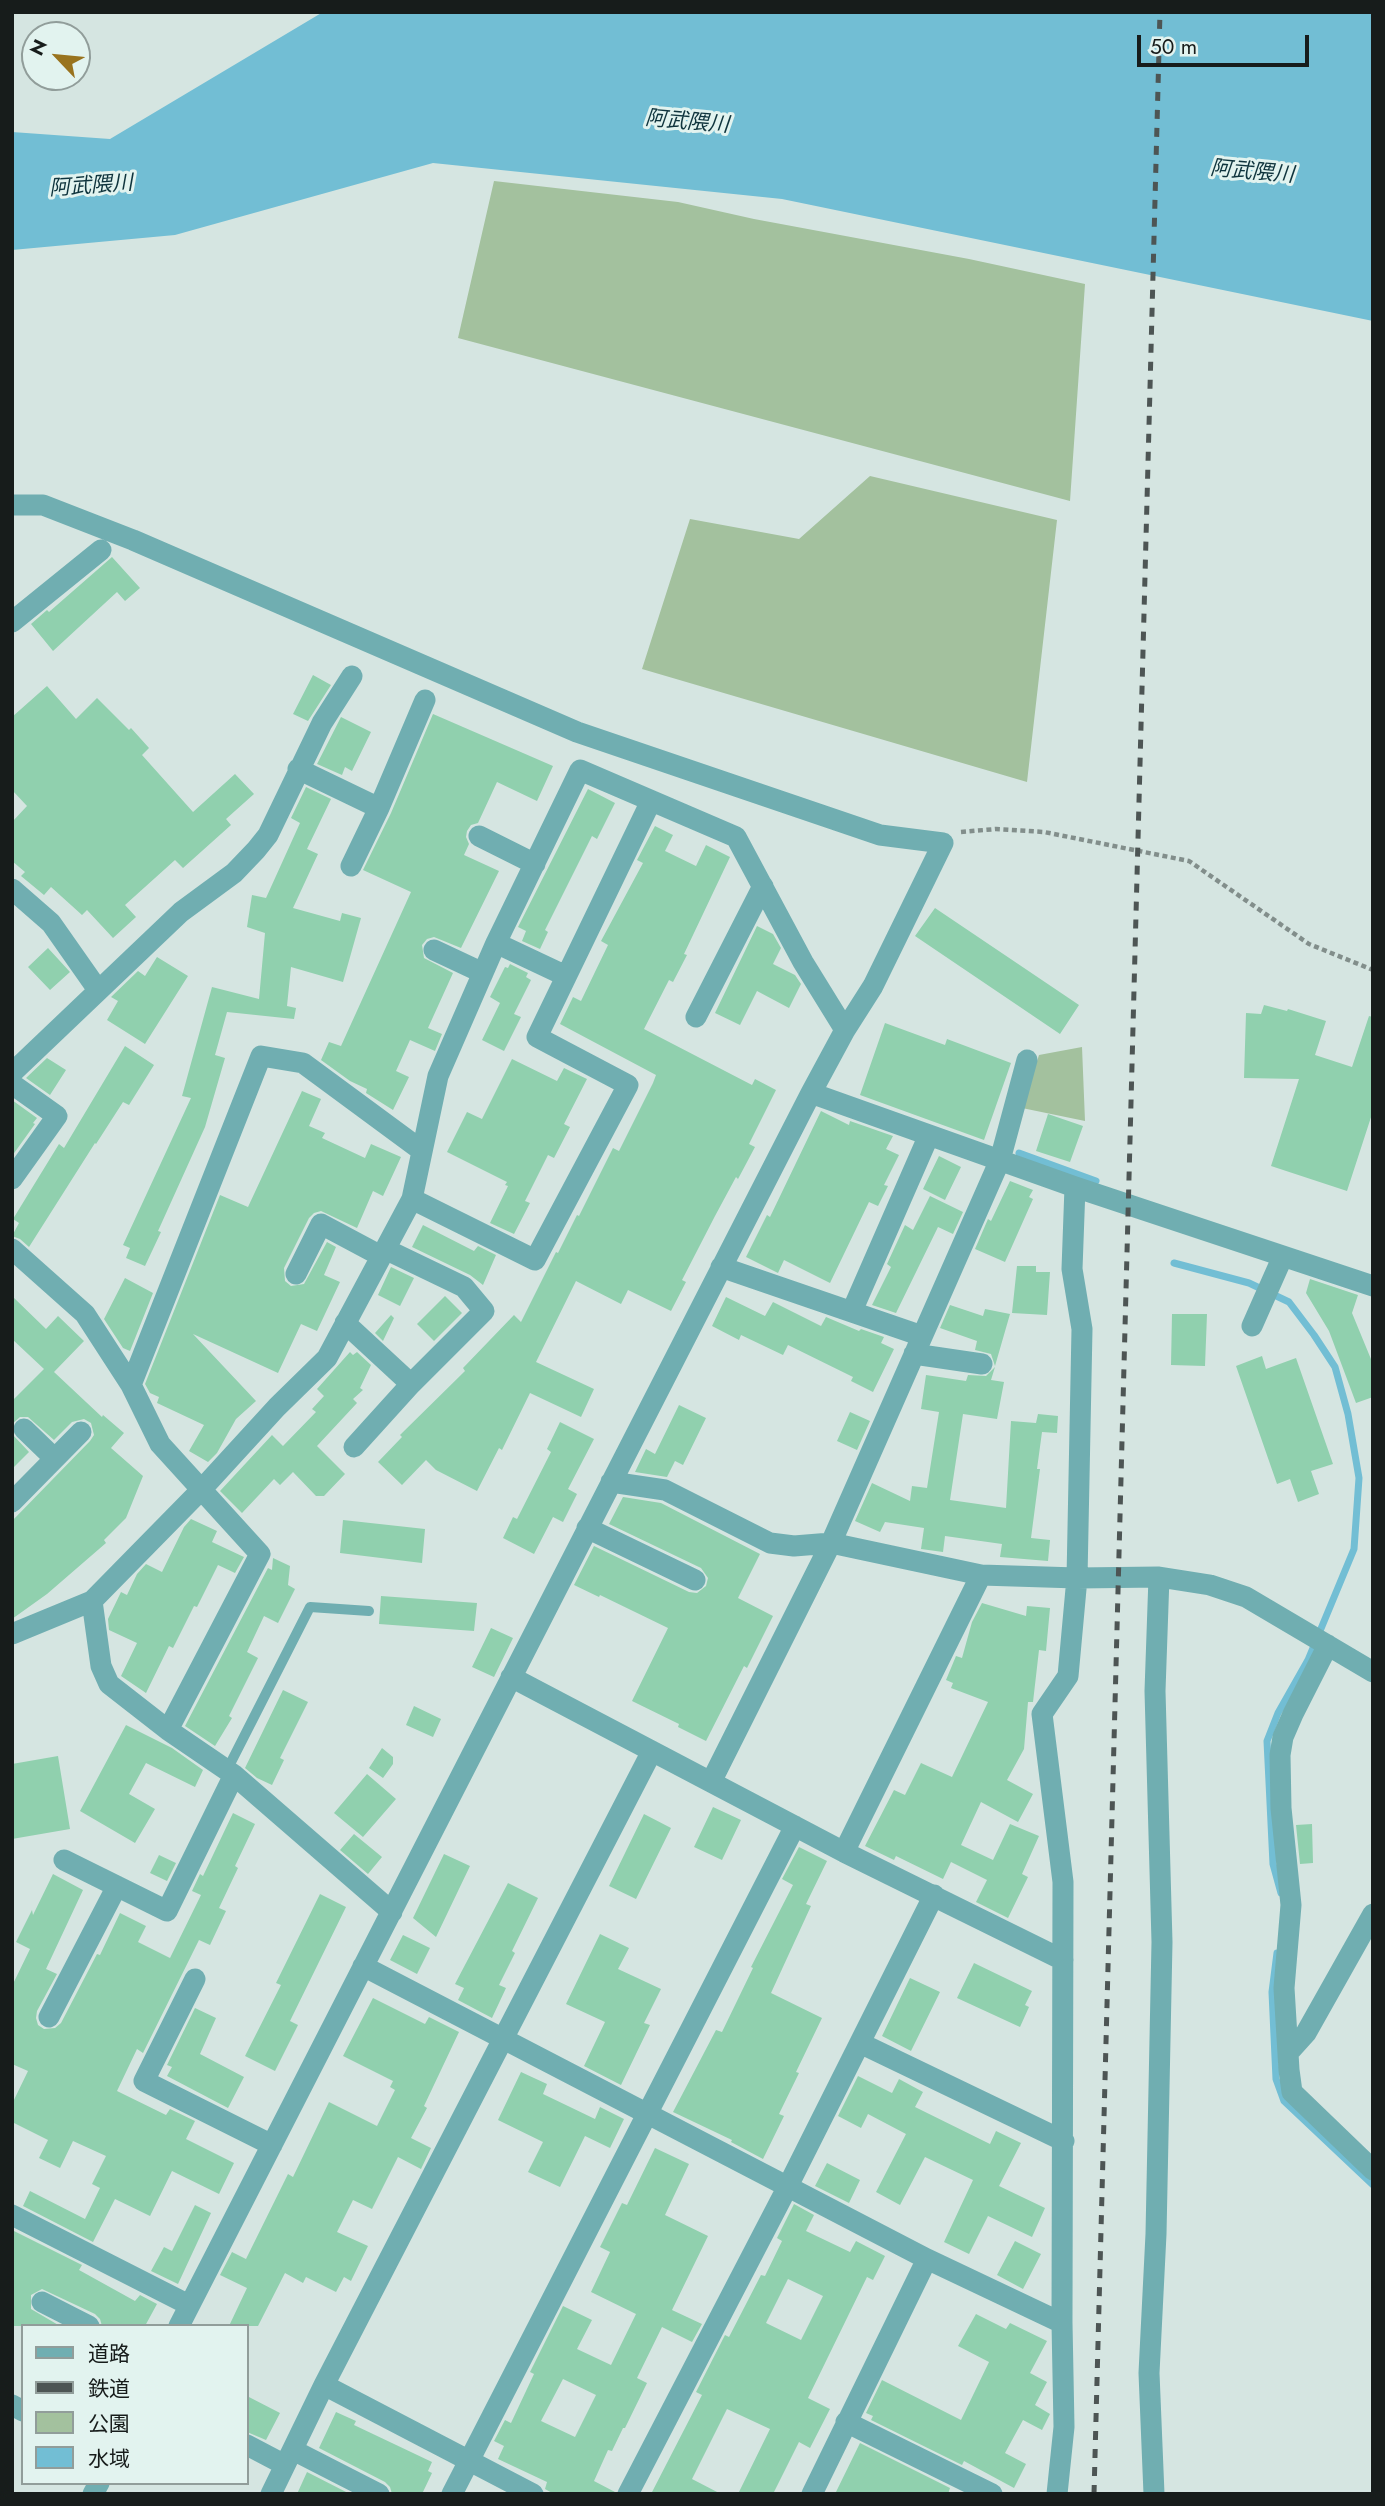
<!DOCTYPE html>
<html>
<head>
<meta charset="utf-8">
<style>
	body { margin:0 }
	#map { position:relative; width:1385px; height:2506px; overflow:hidden; background:#d5e5e1; font-family:Jost,"Noto Sans JP",sans-serif }
	canvas { display:block }
	.frame { position:absolute; inset:0; border:14px solid #171c1b; pointer-events:none }
	.legend { position:absolute; left:21px; top:2324px; width:228px; height:161px; box-sizing:border-box; background:#e2f3ef; border:2px solid #919d9a; margin:0; padding:9px 12px; list-style:none; font-size:21px; color:#171c1b }
	.legend li { display:flex; align-items:center; gap:14px; height:35px }
	.legend b { width:35px; border:2px solid #919d9a }
	.north { position:absolute; left:21px; top:21px; width:70px; height:70px; box-sizing:border-box; background:#e2f3ef; border:2px solid #919d9a; border-radius:50%; rotate:296deg; font-size:19px; font-weight:700; line-height:28px; text-align:center; color:#171c1b }
	.north::after { content:''; display:block; margin:auto; width:24px; height:32px; background:#99731e; clip-path:polygon(50% 0,100% 100%,50% 72%,0 100%) }
	.scale { position:absolute; left:1137px; top:35px; width:172px; height:32px; box-sizing:border-box; border:4px solid #171c1b; border-top:0; padding-left:9px; font-size:21px; line-height:24px; white-space:nowrap; color:#171c1b; -webkit-text-stroke:5px #e2f3ef; paint-order:stroke }
</style>
</head>
<body>
<div id="map">
<canvas width="1385" height="2506"></canvas>
<div class="frame"></div>
<ul class="legend">
<li><b style="height:9px;background:#70aeb1"></b>道路</li>
<li><b style="height:9px;background:#4d5554"></b>鉄道</li>
<li><b style="height:19px;background:#a3c19e"></b>公園</li>
<li><b style="height:19px;background:#72bed4"></b>水域</li>
</ul>
<div class="north">N</div>
<div class="scale">50 m</div>
</div>
<script>
const ctx = document.querySelector('canvas').getContext('2d');
ctx.lineJoin = 'round';
function fillPath(path, color) { ctx.fillStyle = color; ctx.fill(path, 'evenodd'); }
const toPath = rows => new Path2D(rows.map(r => 'M' + r).join(''));
function strokePath(path, color, width, dash) { ctx.strokeStyle = color; ctx.lineWidth = width; ctx.lineCap = dash ? 'butt' : 'round'; ctx.setLineDash(dash || []); ctx.stroke(path); }
function label(font, color, halo, rows, align = 'center') {
  ctx.font = font + ' Jost,"Noto Sans JP",sans-serif'; ctx.lineWidth = 6; ctx.setLineDash([]); ctx.textBaseline = 'middle'; ctx.strokeStyle = halo; ctx.fillStyle = color; for (const [text, x, y, turn = 0] of rows) {
    ctx.save(); ctx.translate(x, y); ctx.rotate((+turn || 0) * Math.PI / 180); ctx.textAlign = isNaN(turn) ? turn : align; if (halo) ctx.strokeText(text, 0, 0); ctx.fillText(text, 0, 0); ctx.restore();
  }
}
fillPath(toPath([
	[494,181,678,202,754,219,969,259,1085,284,1070,501,458,338],
	[870,476,1057,520,1027,782,642,669,690,519,799,539],
	[1082,1047,1085,1121,1022,1108,1039,1055]
]), '#a3c19e');
fillPath(toPath([
	[323,12,1373,12,1373,321,782,199,433,163,175,235,12,250,12,132,110,139]
]), '#72bed4');
strokePath(toPath([
	[1019,1153,1096,1181],
	[1174,1263,1249,1283,1289,1302,1314,1335,1335,1367,1348,1414,1359,1478,1354,1549,1308,1660,1278,1713,1267,1741,1273,1864,1281,1893],
	[1277,1953,1272,1992,1276,2079,1284,2101,1373,2185]
]), '#72bed4', 7);
fillPath(toPath([
	[112,557,140,588,125,601,117,592,53,651,31,624,47,610,49,612],
	[313,675,331,685,308,721,293,714],
	[47,686,76,719,97,698,129,730,131,728,149,748,142,755,193,812,235,774,254,794,226,819,231,825,183,868,175,860,125,905,136,917,113,938,87,910,82,915,51,887,44,895,21,876,25,872,12,861,12,822,27,806,12,790,12,717],
	[433,714,553,766,537,801,497,782,478,823,471,825,467,831,466,837,469,844,464,855,499,871,461,948,434,937,427,939,422,945,424,958,453,973,428,1028,442,1034,435,1051,410,1040,396,1071,409,1077,393,1110,366,1093,367,1089,350,1081,321,1060,329,1042,341,1046,411,892,363,870,391,813],
	[341,717,371,732,352,771,345,767,342,775,317,764],
	[306,787,331,799,307,849,318,854,293,908,340,921,342,913,361,918,343,982,291,967,287,1006,296,1008,294,1019,227,1012,215,1055,225,1058,205,1127,158,1231,161,1232,145,1266,126,1258,130,1248,123,1245,191,1098,182,1096,212,987,259,999,265,933,247,927,252,895,266,898,300,823,291,818],
	[588,789,615,803,597,839,592,836,545,930,548,932,540,949,522,941,526,931,518,927],
	[655,826,673,835,665,851,696,866,706,845,730,857,684,954,687,955,673,982,669,980,644,1029,752,1085,755,1079,776,1090,749,1144,755,1147,738,1179,736,1177,715,1216,682,1280,686,1282,671,1311,628,1290,621,1304,576,1281,536,1362,594,1389,581,1417,530,1393,502,1450,499,1448,477,1491,436,1470,426,1460,402,1485,378,1462,402,1437,400,1435,465,1371,463,1368,514,1315,521,1322,556,1252,558,1253,577,1215,579,1216,613,1148,619,1151,653,1083,656,1075,560,1024,573,997,581,1001,608,945,601,941,643,863,637,860],
	[935,908,1079,1005,1060,1034,915,936],
	[757,926,773,934,781,948,773,964,795,975,801,984,789,1008,757,991,740,1025,715,1013],
	[48,948,70,972,50,990,28,967],
	[157,957,188,976,145,1044,107,1020,118,1001,111,997,138,971,145,976],
	[510,964,528,973,526,977,531,980,514,1014,521,1017,504,1051,482,1040,500,1003,490,997,505,967,508,968],
	[1264,1005,1287,1011,1288,1009,1326,1021,1315,1055,1352,1067,1369,1016,1373,1017,1373,1111,1347,1191,1271,1166,1299,1079,1244,1078,1246,1013,1261,1014],
	[885,1023,945,1045,947,1039,1011,1063,984,1140,860,1095],
	[125,1046,154,1065,129,1105,123,1102,96,1144,95,1143,29,1247,20,1239,12,1236,19,1223,13,1219,59,1144,64,1148],
	[47,1058,66,1070,50,1095,26,1078],
	[512,1059,557,1081,564,1068,587,1079,564,1124,570,1127,554,1158,548,1155,525,1201,530,1203,514,1234,490,1223,508,1186,505,1185,507,1182,447,1152,467,1112,482,1119],
	[302,1091,321,1099,309,1126,325,1133,322,1138,365,1158,371,1144,401,1157,383,1196,373,1191,357,1228,321,1211,314,1213,309,1218,284,1268,285,1281,291,1286,304,1284,327,1242,336,1247,324,1275,340,1282,317,1331,301,1324,278,1373,193,1334,256,1401,236,1419,217,1453,208,1462,189,1451,204,1425,157,1403,159,1397,150,1393,145,1384,220,1195,248,1207],
	[12,1100,37,1118,33,1123,35,1124,12,1156],
	[821,1111,849,1125,850,1121,893,1136,886,1149,899,1155,884,1185,888,1186,878,1206,869,1202,830,1283,784,1260,778,1273,746,1257,767,1215,770,1217],
	[1048,1114,1083,1126,1070,1162,1036,1151],
	[939,1156,961,1167,945,1200,923,1189],
	[1010,1181,1033,1190,1029,1197,1033,1199,1005,1262,975,1249,988,1219,991,1221],
	[930,1196,963,1212,953,1234,938,1227,896,1313,872,1305,891,1267,887,1264,905,1225,913,1230],
	[423,1225,474,1251,478,1246,496,1255,483,1285,470,1275,412,1247],
	[1017,1266,1036,1266,1036,1272,1050,1272,1047,1315,1012,1313],
	[391,1267,414,1278,400,1306,378,1295],
	[125,1278,153,1293,130,1351,123,1348,104,1319],
	[1310,1279,1358,1295,1352,1313,1373,1364,1373,1397,1356,1403,1329,1331,1306,1293],
	[12,1296,46,1329,58,1316,84,1341,54,1372,102,1417,103,1415,124,1433,111,1448,143,1476,126,1518,104,1540,106,1543,47,1594,12,1619,12,1521,90,1441,94,1435,91,1423,84,1419,72,1422,54,1440,28,1417,20,1417,12,1424,12,1401,44,1369,12,1339],
	[445,1296,462,1313,434,1341,417,1324],
	[726,1297,765,1316,773,1302,821,1326,826,1317,859,1331,861,1329,884,1337,881,1343,894,1349,873,1392,851,1381,853,1377,788,1345,783,1355,741,1335,739,1340,712,1326],
	[950,1305,983,1316,985,1309,1010,1314,995,1366,991,1354,975,1350,977,1341,940,1328],
	[1172,1314,1207,1314,1205,1366,1171,1365],
	[391,1315,394,1318,383,1341,375,1333],
	[350,1352,353,1355,357,1352,371,1365,360,1388,363,1390,353,1399,357,1403,317,1446,345,1474,324,1496,316,1496,293,1472,280,1485,274,1479,242,1513,220,1491,272,1435,283,1446,316,1412,312,1409,324,1396,317,1389],
	[1262,1356,1266,1369,1296,1358,1333,1464,1311,1471,1319,1494,1298,1502,1290,1479,1277,1484,1236,1366],
	[995,1367,991,1380,1004,1382,997,1419,963,1414,950,1500,1006,1508,1011,1421,1036,1423,1038,1414,1058,1416,1057,1433,1042,1432,1037,1469,1040,1469,1031,1538,1050,1540,1048,1561,1000,1557,1002,1544,945,1536,943,1552,921,1549,924,1528,885,1522,880,1532,855,1521,872,1483,910,1501,912,1486,927,1488,939,1412,921,1409,926,1375,966,1381,968,1375,986,1376],
	[679,1405,706,1418,683,1465,675,1461,667,1477,635,1472,646,1449,655,1454],
	[850,1412,870,1421,857,1450,837,1441],
	[560,1422,594,1439,568,1489,577,1494,563,1522,553,1517,534,1554,503,1538,513,1517,517,1519,551,1452,547,1449],
	[12,1434,29,1452,12,1469],
	[623,1497,661,1503,760,1554,738,1598,773,1616,747,1668,744,1666,706,1741,678,1727,679,1724,632,1701,668,1628,600,1595,599,1597,574,1585,594,1546,689,1592,697,1593,706,1586,708,1578,701,1568,609,1524],
	[191,1519,217,1531,212,1542,244,1557,235,1573,218,1565,197,1607,194,1606,173,1648,169,1646,146,1693,121,1676,137,1643,109,1630,108,1619,121,1592,127,1595,137,1574,146,1564,162,1572,184,1527],
	[343,1520,425,1529,422,1563,340,1553],
	[273,1558,290,1566,288,1585,295,1589,278,1623,264,1616,247,1652,258,1658,229,1716,232,1718,215,1746,185,1726,268,1568,272,1570],
	[381,1596,477,1603,474,1631,379,1624],
	[982,1603,1026,1616,1027,1606,1050,1608,1046,1651,1039,1650,1033,1702,1028,1702,1024,1749,1007,1780,1033,1794,1018,1822,981,1802,961,1845,993,1860,1010,1824,1039,1836,1022,1874,1028,1877,1008,1918,976,1902,987,1880,951,1862,943,1879,896,1856,894,1860,865,1846,894,1790,905,1795,921,1763,952,1777,988,1702,951,1688,953,1683,946,1680,956,1656,962,1658,972,1622],
	[491,1628,513,1638,494,1677,472,1667],
	[283,1690,308,1702,280,1758,284,1760,272,1785,257,1778,245,1768],
	[414,1706,441,1719,433,1737,406,1725],
	[126,1725,172,1748,203,1770,195,1787,146,1763,129,1794,155,1809,135,1843,80,1811],
	[382,1748,393,1757,393,1764,383,1778,369,1768],
	[58,1756,70,1829,12,1839,12,1764],
	[367,1774,396,1799,363,1837,334,1813],
	[713,1807,741,1820,722,1860,694,1847],
	[233,1813,255,1824,235,1866,238,1868,219,1908,226,1911,210,1945,199,1940,143,2053,137,2049,117,2091,166,2115,170,2109,195,2121,186,2139,234,2163,219,2194,172,2171,150,2216,115,2199,93,2242,23,2206,30,2191,85,2219,100,2188,92,2184,106,2156,73,2141,60,2168,39,2158,48,2140,12,2122,12,2104,28,2071,12,2064,12,1986,30,1949,16,1942,32,1910,33,1915,53,1874,83,1890,46,1969,57,1974,37,2011,36,2018,38,2025,44,2029,55,2028,61,2023,97,1954,100,1955,120,1913,146,1926,138,1942,170,1958,201,1895,192,1891,200,1874,203,1876],
	[644,1814,671,1828,636,1899,609,1886],
	[1312,1824,1313,1863,1300,1864,1296,1825],
	[354,1834,382,1857,368,1874,340,1850],
	[799,1847,827,1861,806,1904,811,1906,771,1993,822,2018,796,2072,799,2073,779,2114,784,2116,763,2159,731,2142,732,2140,673,2112,716,2030,722,2032,753,1968,751,1967,793,1885,782,1879],
	[444,1854,470,1866,436,1937,413,1918],
	[159,1855,176,1863,167,1881,150,1873],
	[508,1883,538,1898,512,1951,515,1953,499,1985,506,1988,492,2018,458,2000,464,1988,455,1984],
	[320,1894,346,1907,290,2021,298,2025,275,2071,245,2056,281,1985,276,1983],
	[600,1934,629,1948,618,1969,661,1989,644,2023,650,2025,621,2085,584,2066,605,2022,566,2004],
	[403,1935,430,1948,417,1974,390,1960],
	[974,1963,1032,1991,1025,2005,1029,2007,1020,2027,957,1998],
	[910,1978,940,1992,911,2051,882,2036],
	[373,1998,425,2024,429,2017,459,2032,424,2106,427,2108,411,2138,431,2148,421,2169,398,2157,372,2209,353,2200,337,2232,368,2246,351,2281,344,2277,336,2292,306,2277,303,2283,285,2273,258,2326,229,2326,247,2288,220,2275,232,2252,246,2259,288,2174,293,2177,329,2102,377,2126,395,2090,390,2087,393,2081,343,2056],
	[195,2008,216,2018,200,2054,244,2077,228,2108,167,2076,172,2067,167,2065],
	[521,2072,547,2084,543,2094,595,2119,600,2107,624,2119,610,2148,585,2136,560,2187,528,2172,543,2142,498,2120],
	[858,2076,892,2093,899,2079,923,2092,915,2107,990,2144,996,2131,1021,2143,999,2186,1045,2208,1032,2237,988,2216,969,2254,944,2242,973,2180,925,2157,900,2205,876,2192,906,2134,868,2114,861,2128,838,2116],
	[655,2148,689,2164,665,2215,708,2236,672,2310,702,2324,692,2342,662,2327,637,2378,647,2383,625,2428,623,2428,612,2451,608,2450,594,2481,615,2492,615,2494,554,2494,545,2489,547,2482,498,2459,504,2446,494,2441,505,2420,511,2423,534,2374,530,2372,563,2306,592,2320,577,2349,611,2365,636,2314,591,2292,610,2252,600,2247,622,2203,627,2205],
	[563,2379,596,2395,575,2437,541,2421],
	[827,2163,860,2180,849,2203,815,2186],
	[794,2204,814,2215,806,2231,850,2252,856,2241,885,2256,873,2280,867,2277,808,2398,830,2409,810,2448,799,2442,773,2494,738,2494,770,2429,727,2409,692,2479,721,2494,651,2494,702,2395,696,2392,725,2335,729,2337,761,2275,765,2276,782,2241,777,2238],
	[788,2279,823,2296,801,2340,766,2323],
	[195,2205,211,2213,178,2284,151,2271,164,2247,172,2251],
	[12,2230,82,2265,79,2270,135,2301,140,2295,157,2304,145,2326,102,2326,100,2319,95,2314,42,2289,31,2295,31,2309,60,2326,12,2326],
	[1015,2241,1041,2254,1023,2289,997,2275],
	[976,2314,1006,2329,1010,2323,1047,2341,1030,2373,1047,2382,1035,2405,1050,2414,1042,2430,1023,2420,1005,2453,1026,2464,1014,2488,964,2461,962,2465,871,2420,873,2416,866,2413,882,2380,961,2420,989,2362,958,2346],
	[247,2396,280,2413,266,2440,247,2432],
	[336,2412,356,2421,354,2425,432,2462,428,2471,432,2473,422,2494,392,2494,390,2487,385,2482,319,2448],
	[860,2443,950,2488,948,2494,835,2494],
	[307,2472,350,2494,297,2494]
]), '#90d0ae');
strokePath(toPath([
	[961,832,996,829,1044,832,1189,861,1309,944,1373,970]
]), '#828e8b', 4.5, [5, 3.5]);
strokePath(toPath([
	[227,1770,310,1607,369,1611]
]), '#70aeb1', 10);
strokePath(toPath([
	[12,505,43,505,133,540,577,732,880,835,943,843,873,986,845,1030,811,1093,179,2326],
	[12,622,101,550],
	[298,769,379,808],
	[479,836,535,864],
	[351,866,379,808,425,700],
	[12,889,51,923,98,990],
	[496,943,566,976],
	[434,950,483,973],
	[696,1017,763,886],
	[12,1073,181,912,234,873,256,850,268,835,322,723,352,676],
	[12,1084,57,1116,12,1179],
	[811,1093,1075,1187,1373,1286],
	[412,1199,535,1260,628,1085,537,1037,651,801],
	[12,1249,85,1314,131,1385,160,1444,260,1554,168,1730],
	[721,1267,922,1336],
	[296,1274,321,1224,381,1256],
	[852,1311,929,1135],
	[345,1323,411,1384],
	[1252,1326,1283,1256],
	[914,1354,982,1364],
	[131,1385,261,1056,303,1063,421,1150],
	[24,1429,54,1458],
	[354,1447,411,1384,484,1311,464,1287,385,1249],
	[611,1482,665,1490,770,1543,794,1546,831,1543,981,1575,1077,1578,1159,1577,1210,1585,1246,1597,1373,1672],
	[12,1502,81,1432],
	[587,1528,695,1580],
	[92,1601,101,1666,109,1684,168,1730,234,1775,392,1912],
	[12,1634,92,1601,201,1490,277,1407,327,1358,412,1199,438,1076,496,943,580,770,736,837,803,962,845,1030],
	[1328,1645,1293,1714,1283,1737,1280,1755,1281,1808,1291,1905,1284,1988,1289,2070,1292,2092,1373,2170],
	[511,1677,844,1852,1063,1960],
	[711,1782,831,1543,1000,1160,1027,1060],
	[844,1852,981,1575],
	[64,1860,167,1911,234,1775],
	[363,1966,927,2259,1062,2323],
	[195,1979,144,2081,272,2145],
	[49,2017,117,1886],
	[860,2043,1064,2141],
	[1288,2053,1306,2033,1373,1914],
	[12,2215,189,2305],
	[42,2302,89,2326],
	[324,2385,533,2494],
	[12,2405,23,2411],
	[846,2422,992,2494],
	[247,2445,285,2465],
	[293,2450,379,2494],
	[93,2494,99,2483],
	[271,2494,324,2385,652,1751],
	[452,2494,795,1826],
	[628,2494,788,2186,934,1895],
	[812,2494,927,2259],
	[1057,2494,1064,2427,1062,2323,1063,1882,1042,1714,1068,1676,1077,1578,1082,1329,1072,1269,1075,1187],
	[1154,2494,1149,2373,1156,2234,1162,1942,1155,1691,1159,1577]
]), '#70aeb1', 21);
strokePath(toPath([
	[1094,2494,1160,12]
]), '#4d5554', 5, [9, 9]);
label('italic 21px', '#0f343d', '#e2f3ef', [
	["阿武隈川",687,123,5],
	["阿武隈川",1252,173,5],
	["阿武隈川",91,187,-4]
]);
</script>
</body>
</html>
